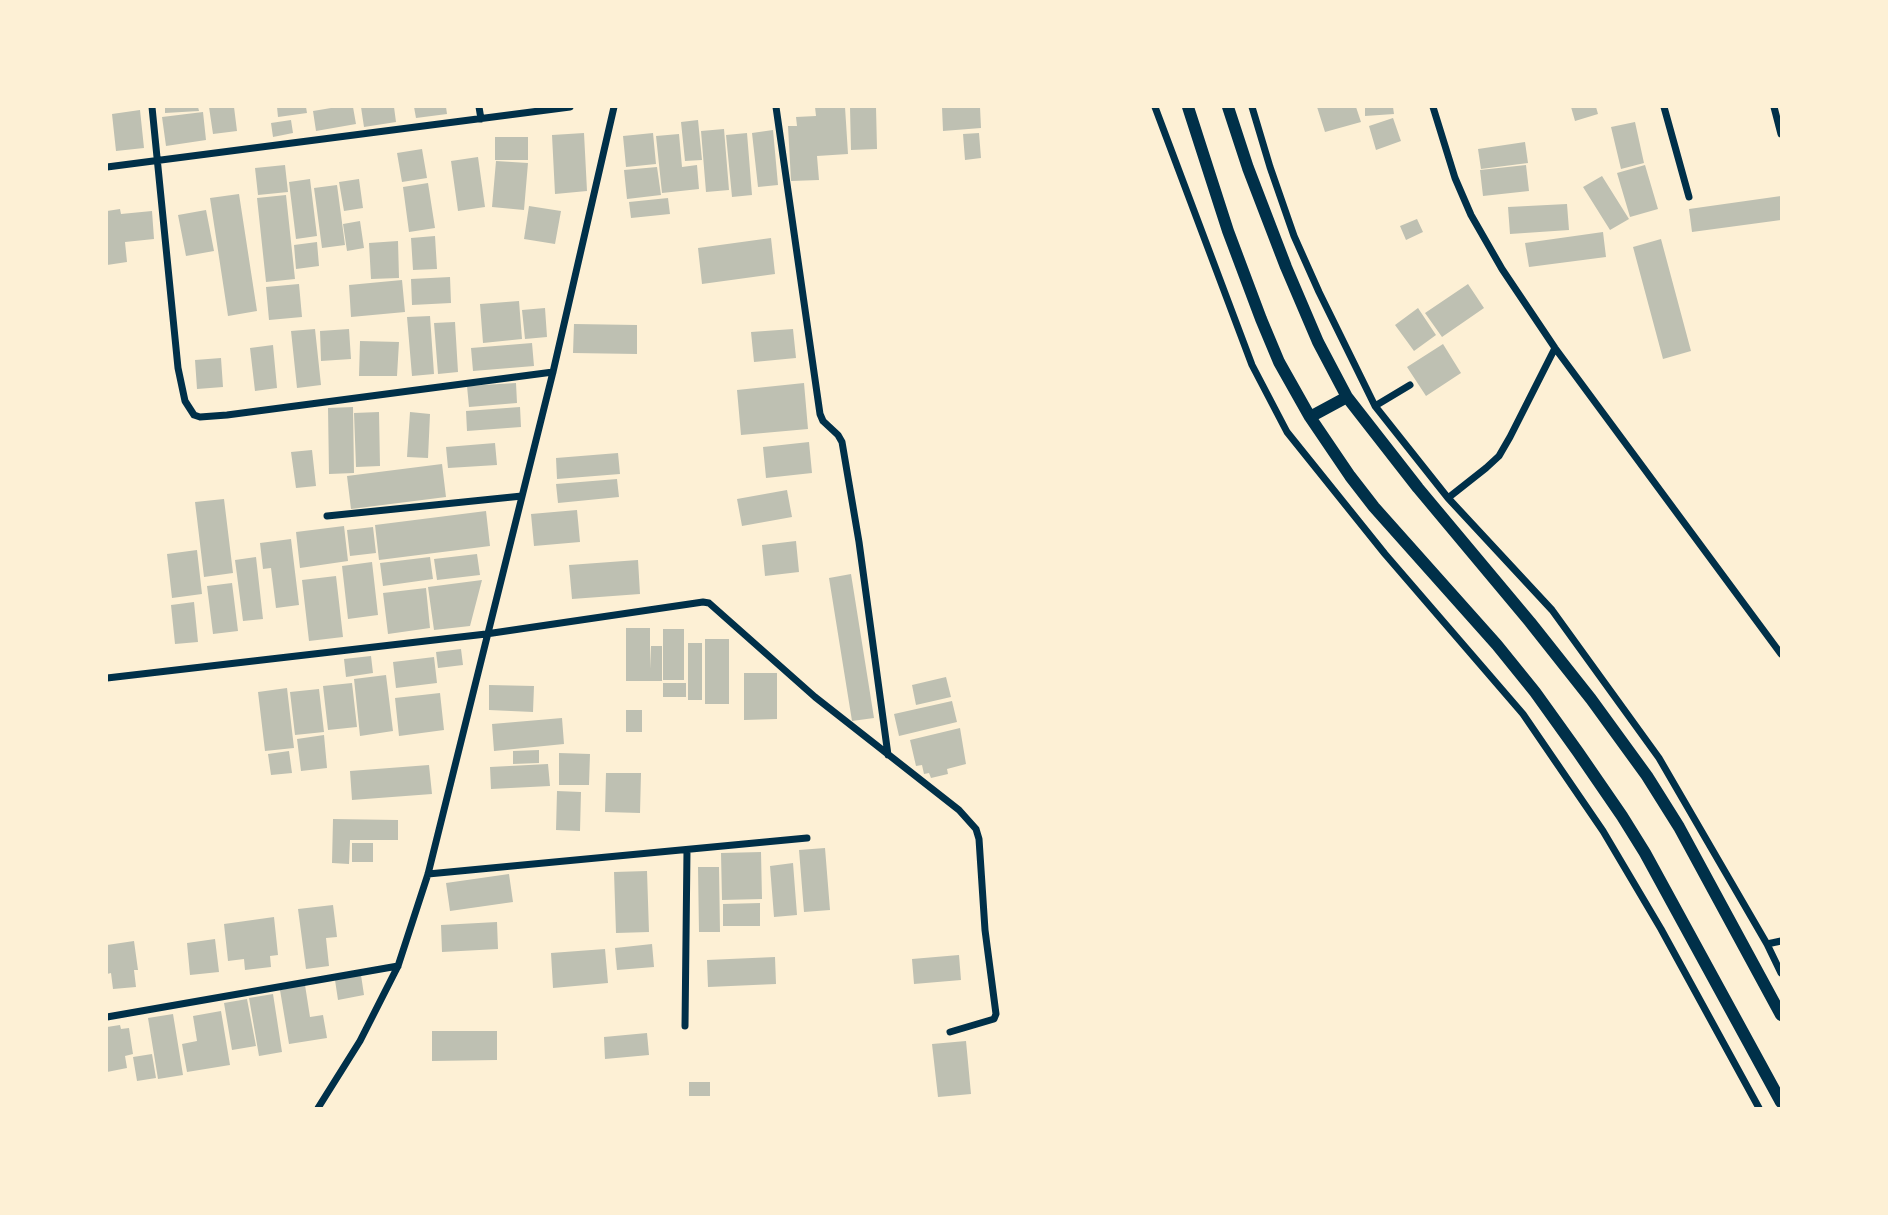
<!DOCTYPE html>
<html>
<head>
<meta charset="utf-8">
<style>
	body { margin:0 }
	#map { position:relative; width:1888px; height:1215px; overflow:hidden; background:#fdf0d5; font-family:Lato,sans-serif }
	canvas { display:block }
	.frame { position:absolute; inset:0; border:108px solid #fdf0d5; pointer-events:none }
</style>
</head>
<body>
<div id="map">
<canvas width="1888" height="1215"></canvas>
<div class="frame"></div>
</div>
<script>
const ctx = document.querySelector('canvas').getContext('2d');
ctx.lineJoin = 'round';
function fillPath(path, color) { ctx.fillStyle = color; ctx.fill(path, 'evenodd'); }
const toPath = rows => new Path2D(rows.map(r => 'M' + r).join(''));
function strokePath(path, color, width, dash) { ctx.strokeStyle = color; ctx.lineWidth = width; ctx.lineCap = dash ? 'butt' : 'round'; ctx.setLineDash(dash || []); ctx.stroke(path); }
fillPath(toPath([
	[165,107,198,107,199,111,165,113],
	[209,107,234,107,237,131,213,134],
	[277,107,306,107,307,113,278,117],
	[337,107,353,107,356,124,316,131,313,111],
	[361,107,394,107,396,122,364,127],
	[414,107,446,107,447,114,416,118],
	[815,107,845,107,848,154,817,156,819,180,791,181,788,126,797,126,796,117,816,116],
	[850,107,876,107,877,149,851,150],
	[942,107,980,107,981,128,943,131],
	[1317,107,1356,107,1361,122,1325,132],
	[1365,107,1393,107,1394,114,1365,116],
	[1571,107,1596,107,1598,114,1575,121],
	[140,110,144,148,116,151,112,114],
	[203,112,206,140,166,146,162,117],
	[1393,118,1401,141,1376,150,1369,126],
	[291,120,293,133,273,137,271,123],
	[698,120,702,160,685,161,681,122],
	[1635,122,1644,163,1621,169,1611,127],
	[724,129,729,190,706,192,701,131],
	[773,130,778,185,758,187,752,133],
	[584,133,587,191,555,194,552,135],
	[653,133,656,164,626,167,623,136],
	[747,133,752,195,732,197,726,135],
	[979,133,981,158,965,160,963,134],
	[679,134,682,167,697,165,699,189,662,193,656,136],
	[495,137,528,137,528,160,495,160],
	[1525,142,1528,163,1481,169,1478,149],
	[422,149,427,178,402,182,397,153],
	[478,157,485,207,458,211,451,161],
	[496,161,528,163,524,210,492,207],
	[285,165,288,192,258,195,255,168],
	[1526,165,1529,191,1483,196,1480,170],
	[1645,165,1658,209,1630,217,1617,173],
	[657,167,661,195,627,199,624,170],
	[1602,176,1629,219,1610,230,1583,187],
	[310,179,317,236,296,239,289,182],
	[359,179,363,208,344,211,339,182],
	[428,183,435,228,409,232,403,187],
	[337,185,345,245,322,248,314,188],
	[239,194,257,311,228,316,210,198],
	[286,195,295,279,266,282,257,198],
	[1781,196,1781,220,1692,232,1689,209],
	[668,198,670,214,631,218,629,202],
	[1567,204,1569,230,1510,234,1508,207],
	[529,206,561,211,555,244,524,239],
	[120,209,121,214,152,211,154,239,125,242,127,262,107,265,107,211],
	[206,210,214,251,186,256,178,215],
	[1417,219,1423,232,1406,240,1400,226],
	[360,221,364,248,347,251,343,224],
	[1603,232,1606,257,1529,267,1525,243],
	[435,236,437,269,413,270,411,238],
	[771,238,775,274,702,284,698,248],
	[1661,239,1691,351,1663,359,1633,247],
	[398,241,399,278,371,279,369,243],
	[317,242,319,266,296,269,294,245],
	[450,277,451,303,412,305,411,279],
	[402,280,405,312,351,317,349,285],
	[299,284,302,317,269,320,266,287],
	[1468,284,1484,308,1442,337,1425,313],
	[519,301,522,339,483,343,480,304],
	[545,308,547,337,525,339,522,310],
	[1418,308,1436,335,1414,351,1395,325],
	[430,316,434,374,412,376,407,317],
	[455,322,458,372,438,374,434,323],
	[574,324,637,325,637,354,573,353],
	[315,329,321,385,297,388,291,331],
	[349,329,351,359,321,361,320,331],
	[793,329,796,358,754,362,751,332],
	[360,341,399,342,397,376,359,376],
	[532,343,534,366,473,371,471,348],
	[1443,344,1461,373,1426,396,1407,367],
	[273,345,277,388,255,391,250,348],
	[221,358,223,387,197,389,195,360],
	[516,383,517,403,469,407,467,386],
	[804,383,808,429,741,435,737,390],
	[353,407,354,473,329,474,328,408],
	[520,407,521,427,467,431,466,411],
	[379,412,380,466,356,467,354,413],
	[410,412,430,414,428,458,407,457],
	[809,442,812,473,766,478,763,447],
	[495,443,497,465,448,468,446,447],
	[312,450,316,486,296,488,291,452],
	[618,453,620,474,557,479,556,458],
	[442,464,446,497,351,509,347,476],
	[617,479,619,497,558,503,556,484],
	[787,490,792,517,742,526,737,499],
	[224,499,233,573,204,577,195,502],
	[577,510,580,542,534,546,531,514],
	[486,511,490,546,379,560,375,525],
	[344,526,348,561,300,568,296,532],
	[373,527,376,553,350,556,347,530],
	[291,539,299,605,276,608,271,568,263,569,260,543],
	[796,541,799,572,765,576,762,545],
	[197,550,202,594,172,598,167,554],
	[477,554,480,575,437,580,434,559],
	[256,557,263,619,243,621,235,560],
	[430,557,433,579,383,586,380,563],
	[638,560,640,594,572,599,569,565],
	[372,562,378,615,348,619,342,566],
	[851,574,874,718,852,721,829,578],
	[336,576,343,637,309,641,302,580],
	[482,580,470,626,434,630,428,587],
	[232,583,238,631,213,634,207,586],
	[426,588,430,628,388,634,383,593],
	[194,602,198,642,175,644,171,605],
	[626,628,650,628,650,669,651,646,662,646,662,681,626,681],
	[663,629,684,629,684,680,663,680],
	[705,639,729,639,729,704,705,704],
	[688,643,702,643,702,700,688,700],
	[461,649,463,665,438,668,436,652],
	[371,656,373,673,346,677,344,659],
	[434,657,437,683,396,688,393,662],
	[744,673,777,673,777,719,744,720],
	[386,675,393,731,360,736,354,679],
	[946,677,951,697,916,705,912,685],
	[352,683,357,727,328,730,323,686],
	[663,683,686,683,686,697,663,697],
	[489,685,534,686,533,712,489,710],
	[287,688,294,748,265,751,258,692],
	[319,689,324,732,295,735,290,692],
	[440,693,444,730,399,736,395,698],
	[952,701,957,722,899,736,894,714],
	[626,710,642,710,642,732,626,732],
	[562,718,564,744,494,751,492,724],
	[960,728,966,764,947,769,948,774,931,778,929,773,924,774,922,765,916,766,910,740],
	[324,735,327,768,301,771,297,739],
	[539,750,539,763,513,764,513,751],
	[289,751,292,773,271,775,268,754],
	[559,753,590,754,589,785,559,785],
	[548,764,550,786,491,789,490,767],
	[429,765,432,794,352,800,350,771],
	[606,773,641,773,640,813,605,812],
	[557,791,581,792,580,831,556,830],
	[333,819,398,820,398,840,350,840,349,864,332,863],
	[352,843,373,843,373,862,352,862],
	[825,848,830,910,804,912,799,850],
	[761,852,762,899,722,900,721,853],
	[793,863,797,915,774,917,770,866],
	[698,867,719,867,720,932,699,932],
	[647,871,649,932,616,933,614,872],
	[509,874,513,902,450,911,446,883],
	[760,903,760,926,723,926,723,904],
	[333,905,337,937,326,938,329,966,306,969,298,909],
	[274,917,278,955,270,956,271,967,245,970,244,959,228,961,224,924],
	[497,922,498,949,442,952,441,925],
	[215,939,219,972,190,975,187,943],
	[134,941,138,970,134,970,136,987,113,989,111,973,107,974,107,945],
	[652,944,654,967,617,970,615,948],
	[605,949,608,983,553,988,551,953],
	[959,955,961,980,914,984,912,959],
	[775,957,776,984,708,987,707,960],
	[361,975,364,995,338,1000,335,980],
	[305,985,310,1017,323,1015,327,1038,289,1044,280,990],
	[273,994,282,1052,259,1056,249,998],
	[247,999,256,1046,232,1050,224,1003],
	[221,1011,230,1065,187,1072,182,1044,197,1041,193,1016],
	[173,1014,183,1075,158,1079,148,1018],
	[120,1025,121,1029,129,1028,133,1054,125,1056,127,1068,107,1072,107,1027],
	[432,1031,497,1031,497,1060,432,1061],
	[647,1033,649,1055,605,1059,604,1037],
	[966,1041,971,1094,938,1097,932,1044],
	[152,1054,156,1078,137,1081,133,1057],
	[689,1082,710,1082,710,1096,689,1096]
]), '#bec0b2');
strokePath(toPath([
	[152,107,178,368,185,401,194,415,200,417,227,415,553,372],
	[479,107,481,119],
	[776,107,820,414,823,421,838,435,842,442,859,542,888,755],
	[1155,107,1252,365,1287,432,1385,554,1523,714,1603,831,1661,929,1759,1108],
	[1252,107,1270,167,1294,236,1319,292,1375,406,1448,498,1552,610,1659,758,1767,944,1781,941],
	[1433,107,1455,178,1471,215,1502,269,1555,348,1781,654],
	[1664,107,1689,197],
	[1774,107,1781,134],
	[107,167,570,107],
	[1375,406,1410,385],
	[1448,498,1486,468,1499,456,1510,437,1555,348],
	[327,516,522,496],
	[107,678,486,634,703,602,709,603,815,697,959,810,976,829,979,839,985,930,996,1014,994,1019,950,1032],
	[428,874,807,838],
	[1767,944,1781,973],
	[107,1017,398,966],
	[685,1026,687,850],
	[318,1108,360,1041,398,966,428,874,553,372,614,107]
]), '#003049', 7);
strokePath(toPath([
	[1188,107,1228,231,1261,319,1279,362,1310,417,1350,476,1374,507,1497,645,1535,692,1578,752,1622,816,1645,853,1781,1102],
	[1228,107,1248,168,1286,267,1318,342,1347,397,1418,488,1530,622,1591,699,1647,776,1679,827,1781,1015],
	[1310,417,1347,397]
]), '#003049', 12);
</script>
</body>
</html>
